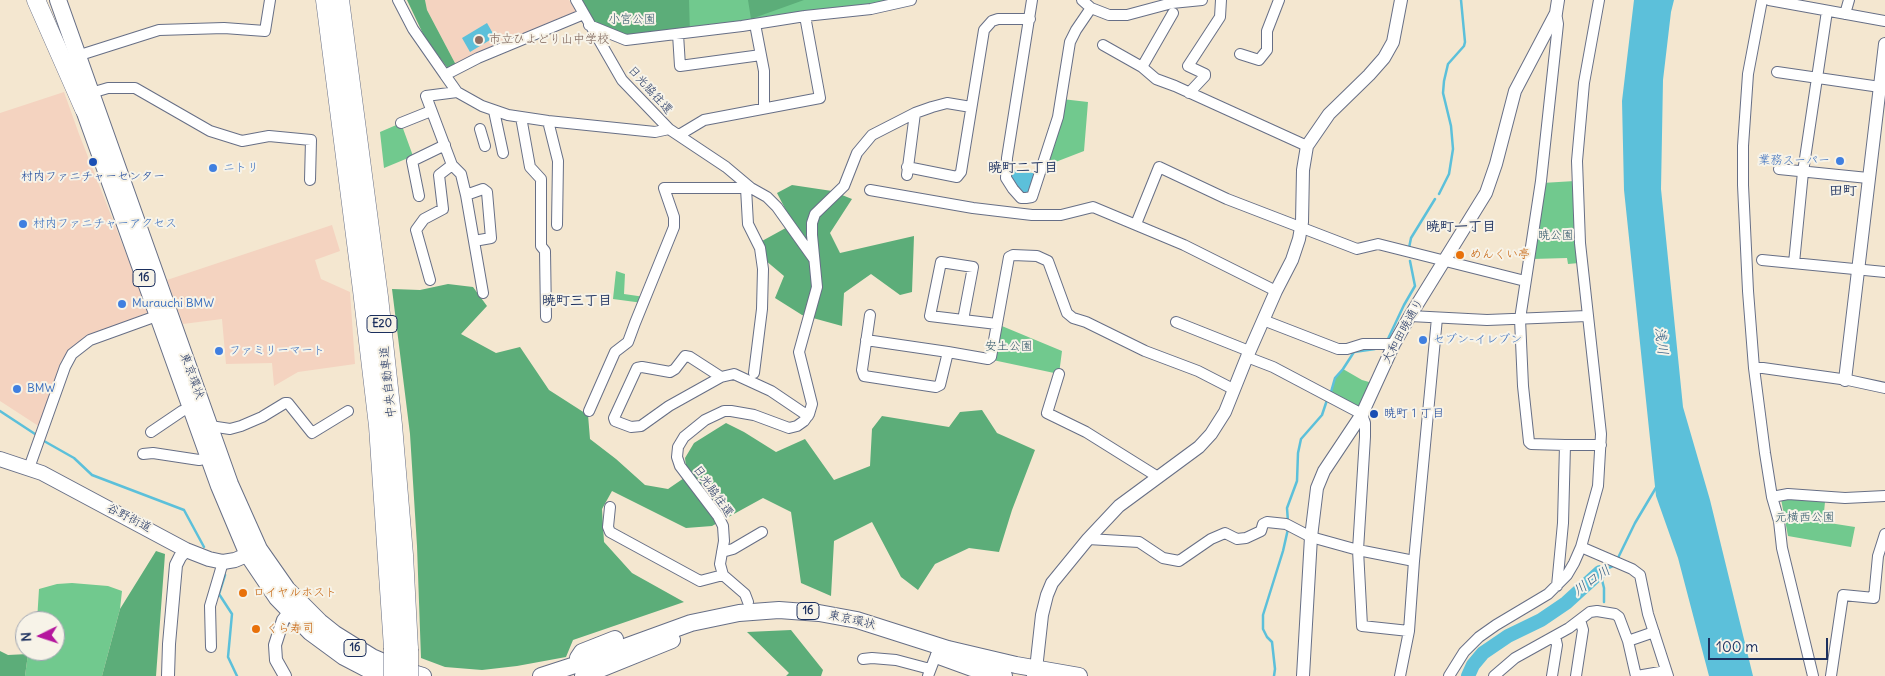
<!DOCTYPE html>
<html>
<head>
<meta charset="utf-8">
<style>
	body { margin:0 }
	#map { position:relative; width:1885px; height:676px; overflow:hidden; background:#f4e7d0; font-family:Delius,sans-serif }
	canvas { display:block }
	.north { position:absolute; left:15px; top:611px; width:50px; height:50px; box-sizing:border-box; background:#f7f3e8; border:1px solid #9fa5b1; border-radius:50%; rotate:266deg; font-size:14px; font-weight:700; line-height:20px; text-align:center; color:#1b2f5e }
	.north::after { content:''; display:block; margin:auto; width:18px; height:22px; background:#b5179e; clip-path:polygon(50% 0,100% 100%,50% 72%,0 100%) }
	.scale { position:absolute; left:1708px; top:638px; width:120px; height:22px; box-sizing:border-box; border:2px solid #1b2f5e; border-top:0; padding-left:6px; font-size:15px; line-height:18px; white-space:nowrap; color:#1b2f5e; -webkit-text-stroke:4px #f7f3e8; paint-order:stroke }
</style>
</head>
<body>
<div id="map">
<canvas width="1885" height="676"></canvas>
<div class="north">N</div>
<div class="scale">100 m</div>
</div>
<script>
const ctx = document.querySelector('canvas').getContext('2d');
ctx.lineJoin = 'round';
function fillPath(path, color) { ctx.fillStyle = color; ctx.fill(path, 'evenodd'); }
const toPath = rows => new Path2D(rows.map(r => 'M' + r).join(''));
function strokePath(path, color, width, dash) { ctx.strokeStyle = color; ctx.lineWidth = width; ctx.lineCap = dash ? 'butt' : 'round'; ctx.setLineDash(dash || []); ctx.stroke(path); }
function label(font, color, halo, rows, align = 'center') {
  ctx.font = font + ' Delius,"Klee One",sans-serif'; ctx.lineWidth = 4; ctx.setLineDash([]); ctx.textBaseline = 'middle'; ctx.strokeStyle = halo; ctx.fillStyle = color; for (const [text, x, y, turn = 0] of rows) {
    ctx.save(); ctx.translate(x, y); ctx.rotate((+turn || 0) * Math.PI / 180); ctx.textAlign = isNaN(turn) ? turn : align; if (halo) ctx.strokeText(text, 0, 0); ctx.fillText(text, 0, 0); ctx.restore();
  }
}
fillPath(toPath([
	[425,0,569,0,578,15,456,65,427,10],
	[64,92,79,134,149,312,93,335,74,346,61,361,40,427,0,401,0,113],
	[332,225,340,251,315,260,321,279,350,292,355,364,298,372,274,386,272,363,226,364,222,319,183,324,167,280]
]), '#f4d3c0');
fillPath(toPath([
	[580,0,911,0,690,35],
	[1062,99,1088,102,1084,151,1040,168],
	[401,123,413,156,384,168,380,132],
	[1575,181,1579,263,1568,264,1567,258,1532,259,1542,183],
	[616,271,625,274,624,294,645,297,643,303,613,299],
	[997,324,1062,351,1059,374,988,359],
	[1343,369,1362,380,1376,384,1362,414,1329,396,1335,378],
	[1791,497,1825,502,1823,522,1855,527,1851,547,1788,536,1781,499],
	[72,583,108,586,122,591,120,609,102,676,25,676,28,654,31,651,55,651,55,621,37,621,39,589,57,584]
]), '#71c98e');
fillPath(toPath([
	[407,0,425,0,427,10,456,65,449,70,425,38],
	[580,0,689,0,690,35,626,40,594,25],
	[748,0,804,0,751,19],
	[792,185,832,191,852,199,830,233,840,253,914,236,912,292,900,295,871,274,844,293,842,326,802,315,775,298,784,276,765,260,762,241,793,224,777,193],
	[448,284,473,287,487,306,461,334,496,353,520,347,549,390,588,415,590,439,616,459,645,485,668,489,687,476,685,458,694,443,726,423,744,432,776,452,805,439,834,480,870,466,872,429,882,416,949,427,960,412,982,410,997,433,1035,450,1012,510,999,552,969,548,935,564,918,590,901,577,872,522,834,541,831,596,801,583,791,512,763,498,712,526,686,528,612,491,602,509,604,542,632,573,684,602,573,640,566,657,517,666,482,670,445,667,421,658,417,546,410,434,392,289,420,290],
	[156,551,165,554,156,676,102,676,120,609],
	[791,630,823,670,821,676,786,676,789,673,747,632],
	[0,651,8,655,28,654,25,676,0,676]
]), '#5cad79');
fillPath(toPath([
	[1634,0,1674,0,1671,12,1663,80,1661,189,1683,407,1710,500,1753,676,1709,676,1678,558,1656,496,1624,190,1622,101],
	[487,23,495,37,470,52,462,38],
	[1007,169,1039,174,1032,197,1021,198]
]), '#5cc0da');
strokePath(toPath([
	[1439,194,1449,174,1453,149,1451,126,1443,93,1444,81,1448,64,1464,46,1465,42,1461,0],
	[1409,248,1411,238,1435,199],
	[1387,341,1404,305,1415,286,1410,261],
	[1331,392,1335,378,1343,369,1354,352,1375,349],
	[0,411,35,434],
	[44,441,74,458,92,475,184,510,204,547],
	[1288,522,1287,508,1297,481,1298,453,1301,439,1322,415,1327,400],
	[1617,560,1635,523,1657,486],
	[225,575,219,594,232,614,228,657,237,676],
	[1604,602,1604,588,1600,572,1615,565],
	[1274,676,1275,669,1272,642,1267,637,1263,629,1263,615,1283,551,1288,529]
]), '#5cc0da', 2.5);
strokePath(toPath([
	[1468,676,1473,665,1483,653,1508,636,1541,620,1566,603,1600,572]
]), '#5cc0da', 14);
const minor = toPath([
	[398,0,413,29,445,75],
	[576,0,622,80,669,129,726,167,751,188,767,197,777,207,814,259],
	[1032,0,1007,158,1006,178,1013,189,1021,198,1026,198,1032,197,1058,117,1070,42,1076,30,1091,8],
	[1082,0,1091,8,1109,15,1127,15,1172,3,1202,0],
	[1762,0,1748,74,1743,146,1743,185,1748,291,1754,368,1765,453,1772,497,1779,521,1782,548,1813,676],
	[1769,0,1885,21],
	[1556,13,1558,24,1541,181,1520,319,1523,386,1529,442,1531,444,1565,445,1563,523,1557,586],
	[584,14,478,58,445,75,457,92,482,106,508,115,548,121,655,132,669,129],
	[1845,14,1849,0],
	[755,24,764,71,764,108],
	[589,25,626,40,742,26,805,16,871,9,911,0],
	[678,34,680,66,761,55],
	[1103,45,1142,67,1156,79,1175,86,1307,146],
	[1240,54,1259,60,1267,50,1267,31,1279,0],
	[77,56,159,30,224,28,265,31,270,0],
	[1142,67,1173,13],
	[1777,72,1880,87],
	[91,93,108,88,135,88,210,131,242,141,269,136,311,140,310,180],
	[1189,93,1205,76,1205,74,1188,66,1220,17,1221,0],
	[494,111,503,153],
	[521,117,530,167,541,179,541,246,545,251,546,317],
	[548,121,558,161,557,225],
	[401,123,431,111],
	[480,129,485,146],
	[679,135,704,120,820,98,805,16],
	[452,165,461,174,466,195,483,293],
	[907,167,957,177,961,172,984,30,992,21,998,19,1030,19],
	[1779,169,1868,178],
	[907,175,915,113],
	[746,188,748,224,760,248,763,269,762,309,754,373],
	[870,190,973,208,1032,215,1061,215,1093,207,1184,245,1276,291],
	[466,195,483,189,487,192,491,238,474,241],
	[419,196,412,161,445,145],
	[1136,224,1159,167,1227,199,1357,249,1378,244,1525,281],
	[1762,260,1885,272],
	[1794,263,1803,172,1827,11],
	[430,280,416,230,424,219,443,209,439,175,452,165,426,96,457,92],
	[1410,316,1487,320,1587,316],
	[963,320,973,267,941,262,930,316,963,320,997,324],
	[1263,320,1338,349,1347,349,1363,344,1394,344],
	[1176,322,1249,351],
	[866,340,948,352,940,385,936,387,864,376,862,370,870,315],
	[948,352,988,359,991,357,1009,257,1013,255,1037,256,1048,261,1067,313,1073,318,1086,322,1145,351,1198,371,1233,389],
	[1247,357,1273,367,1362,414,1365,423,1365,437,1358,550,1362,626,1409,631],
	[1754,368,1763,368,1848,380,1885,388],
	[1059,374,1047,413,1086,432,1158,477],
	[721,377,690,357,685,356,675,369,670,372,642,367,637,368,614,418,615,421,631,427,641,426,669,406,721,377,734,374,771,391,808,416],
	[589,411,615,352,628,342,635,323,674,227,674,217,664,188,751,188],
	[210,426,230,429,241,426,262,417,285,403,288,403,312,433,348,411],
	[151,432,182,411,191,408],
	[1565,445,1601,445],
	[143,454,153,453,199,460,209,458],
	[29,468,65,367,72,354,90,340,162,314],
	[1772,497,1788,494,1845,498,1885,496],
	[610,507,608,527,610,532,700,581,723,575],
	[1088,539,1139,542,1163,558,1179,561,1211,539,1225,533,1237,539,1246,538,1261,531,1263,524,1267,522,1286,524,1311,537,1358,550,1414,561],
	[1581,547,1632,569,1640,575,1648,614,1668,676],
	[722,552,733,549,762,532],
	[748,602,745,594,723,575,720,564,724,541,723,526,718,516,680,466,677,457,678,447,684,437,705,420,724,411,731,411,754,415,789,428,797,426,804,421,809,414,812,404,799,352,817,287,812,235,812,223,815,214,844,186,857,153,872,135,915,113,932,107,947,103,971,107],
	[1628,641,1654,632],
	[211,647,210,606,223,562],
	[863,659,872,658,896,660,930,669],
	[928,676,936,655],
	[1400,676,1409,631,1414,561,1437,318],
	[1449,676,1464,652,1479,637,1496,625,1548,594,1567,575,1574,563,1581,547,1598,486,1601,434,1580,243,1577,161,1584,83,1599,0],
	[1494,676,1515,658,1569,628,1590,612,1597,611,1615,614,1619,617,1628,641,1636,676],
	[1552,676,1557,645,1555,636],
	[1576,676,1583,630,1580,620],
	[1637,676,1666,671],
	[1831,676,1843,595,1874,598,1878,556,1885,534]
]);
const tertiary = toPath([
	[1845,380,1885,44],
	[168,676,169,644,176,565,180,557,186,550],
	[285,676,276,660,275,645,283,620,295,605],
	[1033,676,1036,669,1042,615,1047,595,1052,583,1088,539,1119,506,1199,447,1211,434,1225,412,1247,357,1276,291,1292,260,1299,239,1302,222,1303,170,1307,146,1329,114,1369,75,1384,58,1393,42,1401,0],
	[1303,676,1311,537,1317,488,1324,471,1362,414,1394,344,1410,316,1486,193,1496,164,1515,91,1556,13,1558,0]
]);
const secondary = toPath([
	[0,459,42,473,186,550,209,559,223,562,235,560,256,551]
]);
const trunk = toPath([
	[58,0,230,484,259,549,287,589,320,622,335,634,372,657,400,669,423,676],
	[79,96,219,486,248,555,277,598,310,632,344,657,371,671,386,676],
	[939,656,972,668,1004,676],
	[583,668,578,664,578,658,582,652,615,639],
	[541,676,578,664,691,623,739,613,779,610,819,613,857,620,948,649,1016,665,1079,676],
	[583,676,672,640]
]);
const motorway = toPath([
	[36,0,84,109],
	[325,0,362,290,378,426,393,648],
	[340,0,379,297,393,425,404,555,409,649]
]);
strokePath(minor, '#676f86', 12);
strokePath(tertiary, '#676f86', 14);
strokePath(secondary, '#676f86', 16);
strokePath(trunk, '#676f86', 18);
strokePath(motorway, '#676f86', 19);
strokePath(minor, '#fff', 10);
strokePath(tertiary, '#fff', 12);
strokePath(secondary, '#fff', 14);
strokePath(trunk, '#fff', 16);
strokePath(motorway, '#fff', 18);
const motorwayBridge = toPath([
	[393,648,393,676],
	[409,649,409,676]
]);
strokePath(motorwayBridge, '#676f86', 19, []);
strokePath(motorwayBridge, '#fff', 18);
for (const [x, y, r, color] of [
	[479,40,5,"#8d6e63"],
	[1840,161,5,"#3f7fe0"],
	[93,162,5,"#1a4fb4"],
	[213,168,5,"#3f7fe0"],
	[23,224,5,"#3f7fe0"],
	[1460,255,5,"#e8710a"],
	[122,304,5,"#3f7fe0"],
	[1423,340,5,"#3f7fe0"],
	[219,351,5,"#3f7fe0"],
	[17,389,5,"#3f7fe0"],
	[1374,414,5,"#1a4fb4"],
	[243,593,5,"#e8710a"],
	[256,629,5,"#e8710a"]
]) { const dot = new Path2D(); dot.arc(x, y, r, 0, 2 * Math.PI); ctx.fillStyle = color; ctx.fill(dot); strokePath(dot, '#f7f3e8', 2); }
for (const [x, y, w] of [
	[144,278,22],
	[382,324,30],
	[808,611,22],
	[355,648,22]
]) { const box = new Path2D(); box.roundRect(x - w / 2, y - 8.5, w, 17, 4); ctx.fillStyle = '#f7f3e8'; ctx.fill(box); strokePath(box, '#1b2f5e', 1); }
label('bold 11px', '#1b2f5e', null, [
	["16",144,278],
	["E20",382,324],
	["16",808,611],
	["16",355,648]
]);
label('12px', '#30566a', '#f7f3e8', [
	["小宮公園",632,20],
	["暁公園",1556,236],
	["安土公園",1009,347],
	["元横西公園",1805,518]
]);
label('12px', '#785e54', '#f7f3e8', [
	["市立ひよどり山中学校",489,40]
], 'left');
label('12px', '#1b2f5e', '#f7f3e8', [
	["日光脇往還",650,90,48],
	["大和田暁通り",1403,331,-61],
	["東京環状",192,376,70],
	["中央自動車道",388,382,-96],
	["日光脇往還",713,491,55],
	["谷野街道",129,518,27],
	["東京環状",852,620,13]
]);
label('12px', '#366cbe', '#f7f3e8', [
	["業務スーパー",1830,161,"right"],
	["ニトリ",223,168],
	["村内ファニチャーアクセス",33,224],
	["Murauchi BMW",132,304],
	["セブン-イレブン",1433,340],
	["ファミリーマート",229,351],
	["BMW",27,389]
], 'left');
label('12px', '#164399', '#f7f3e8', [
	["村内ファニチャーセンター",93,177],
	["暁町１丁目",1384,414,"left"]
]);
label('12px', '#c56008', '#f7f3e8', [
	["めんくい亭",1470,255],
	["ロイヤルホスト",253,593],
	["くら寿司",266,629]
], 'left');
label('bold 14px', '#1b2f5e', '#f7f3e8', [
	["暁町二丁目",1023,168],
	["田町",1843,191],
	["暁町一丁目",1461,227],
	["暁町三丁目",577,301]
]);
label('italic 14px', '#2e5a83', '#f7f3e8', [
	["浅川",1661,341,83],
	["川口川",1592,581,-35]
]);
</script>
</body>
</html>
